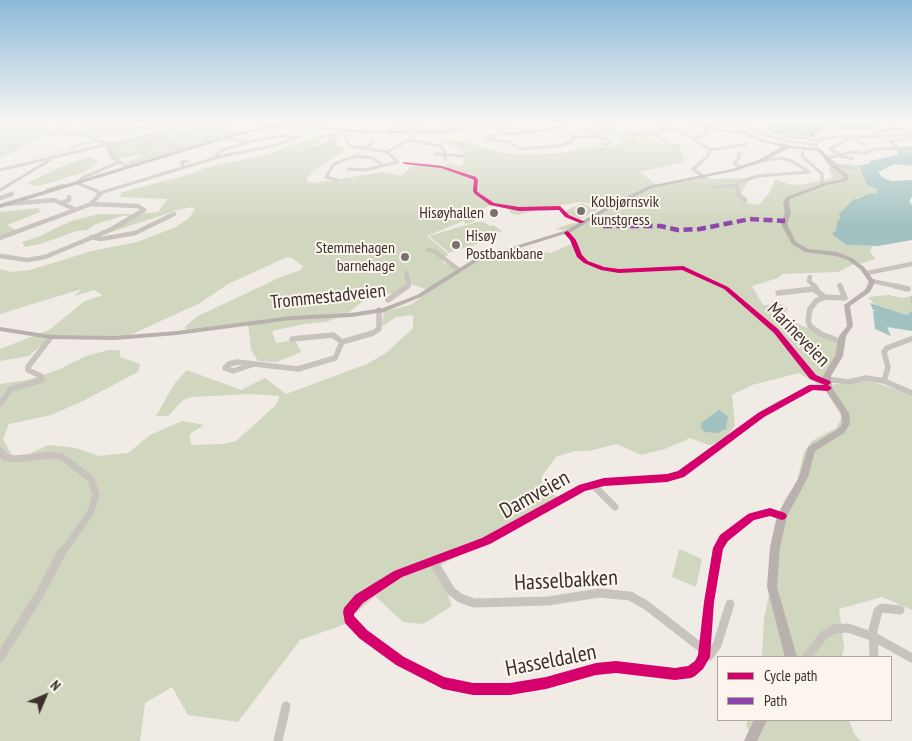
<!DOCTYPE html>
<html>
<head>
<meta charset="utf-8">
<style>
	body { margin:0 }
	#map { position:relative; width:912px; height:741px; overflow:hidden; background:#f0ebe5; font-family:"PT Sans Narrow",sans-serif }
	canvas { display:block }
	.legend { position:absolute; left:717px; top:656px; width:175px; height:65px; box-sizing:border-box; background:#fbf5ee; border:1px solid #aea6a0; margin:0; padding:6px 9px; list-style:none; font-size:15px; color:#3b302b }
	.legend li { display:flex; align-items:center; gap:10px; height:25px }
	.legend b { width:25px; border:1px solid #aea6a0 }
	.north { position:absolute; left:20px; top:671px; width:50px; height:50px; -webkit-text-stroke:4px #fbf5ee; paint-order:stroke; rotate:45deg; font-size:14px; font-weight:700; line-height:20px; text-align:center; color:#3b302b }
	.north::after { content:''; display:block; margin:auto; width:18px; height:22px; background:#3b302b; clip-path:polygon(50% 0,100% 100%,50% 72%,0 100%) }
</style>
</head>
<body>
<div id="map">
<canvas width="912" height="741"></canvas>
<ul class="legend">
<li><b style="height:6px;background:#d6006c"></b>Cycle path</li>
<li><b style="height:6px;background:#8e44ad"></b>Path</li>
</ul>
<div class="north">N</div>
</div>
<script>
const ctx = document.querySelector('canvas').getContext('2d');
ctx.lineJoin = 'round';
function fillPath(path, color) { ctx.fillStyle = color; ctx.fill(path, 'evenodd'); }
const toPath = rows => new Path2D(rows.map(r => 'M' + r).join(''));
function strokePath(path, color, width, dash) { ctx.strokeStyle = color; ctx.lineWidth = width; ctx.lineCap = dash ? 'butt' : 'round'; ctx.setLineDash(dash || []); ctx.stroke(path); }
function label(font, color, halo, rows, align = 'center') {
  ctx.font = font + ' "PT Sans Narrow",sans-serif'; ctx.lineWidth = 4; ctx.setLineDash([]); ctx.textBaseline = 'middle'; ctx.strokeStyle = halo; ctx.fillStyle = color; for (const [text, x, y, turn = 0] of rows) {
    ctx.save(); ctx.translate(x, y); ctx.rotate((+turn || 0) * Math.PI / 180); ctx.textAlign = isNaN(turn) ? turn : align; if (halo) ctx.strokeText(text, 0, 0); ctx.fillText(text, 0, 0); ctx.restore();
  }
}
fillPath(toPath([
	[0,122,54,122,46,125,49,130,67,126,66,129,77,131,86,128,90,124,109,125,121,122,135,122,128,127,137,127,178,122,200,122,190,124,180,123,116,137,103,136,91,144,40,157,0,166,61,151,90,139,85,136,44,136,0,159],
	[216,122,229,122,237,133,130,166,125,162,141,157,140,155,117,159,109,156,107,150,107,145,121,141,147,135,174,132],
	[400,122,423,122,425,127,434,129,458,123,457,122,500,122,438,132,407,130,398,128],
	[593,122,611,122,613,125,619,128,619,133,643,141,680,144,679,150,684,156,683,162,640,172,657,185,704,177,713,179,743,178,749,180,740,195,746,203,759,205,770,192,775,179,792,185,806,184,832,178,828,168,840,164,862,165,858,168,877,189,877,194,854,199,837,221,836,231,833,233,847,245,873,246,870,251,875,259,860,264,856,263,838,272,782,274,778,278,752,286,763,305,782,304,788,309,781,316,841,343,834,357,828,385,869,381,912,394,912,610,882,597,839,609,844,647,842,657,762,657,764,618,771,586,775,524,784,501,797,481,804,452,812,441,836,428,842,417,824,388,799,373,752,385,732,395,735,425,722,442,709,445,690,438,665,449,641,455,617,444,589,451,574,451,556,457,542,476,542,489,558,497,569,492,438,567,452,606,423,624,403,622,375,596,343,625,300,640,238,722,188,715,172,687,145,703,140,741,0,741,0,384,27,380,58,370,86,356,109,350,120,350,120,357,140,364,138,372,83,401,51,415,9,424,3,439,12,456,25,456,48,445,76,448,99,456,128,453,150,435,182,421,204,425,190,434,191,445,223,444,236,441,275,406,280,396,251,394,192,397,183,400,168,416,156,416,175,383,187,370,241,390,265,378,286,394,367,364,386,353,413,328,413,315,396,317,381,327,384,313,372,311,389,310,410,305,422,297,425,289,411,284,393,294,374,292,347,314,326,322,304,324,272,331,276,343,295,340,301,352,277,362,258,361,251,350,248,322,190,331,184,328,196,317,281,277,301,270,303,266,292,258,287,257,228,284,200,303,128,336,54,338,46,341,29,356,0,361,0,349,49,330,85,301,103,295,94,290,74,296,82,289,0,314,0,269,12,272,30,270,92,251,137,242,176,227,189,218,195,209,192,207,181,209,111,232,130,218,126,215,96,224,87,230,77,231,40,244,25,247,22,242,38,237,71,221,99,214,140,214,158,212,167,199,119,197,122,192,194,173,205,168,268,154,312,138,320,139,321,141,311,147,334,143,345,148,342,153,314,170,307,178,307,182,315,183,383,172,401,176,414,164,427,163,445,166,447,164,455,165,454,167,463,165,464,152,456,147,442,142,446,141,462,141,498,152,516,154,564,153,588,147,612,147,621,145,619,139,612,137,589,136,585,132,594,123],
	[580,202,612,208,588,223,573,223,555,229,565,230,578,241,551,253,515,248,480,260,465,268,454,268,442,262,448,254,427,236,463,221,466,224,475,221,472,219,464,220,492,204,502,206,510,210,510,213,518,215,539,209],
	[89,157,99,161,85,172,39,186,26,184,58,168],
	[582,203,598,210,580,219,564,212],
	[39,208,40,212,7,225,17,231,0,238,0,212],
	[477,222,484,222,490,226,493,225,502,231,495,234,498,237,449,253,429,236],
	[888,295,903,298,911,296,912,312,907,315,874,304,868,297],
	[679,549,702,559,696,587,672,577],
	[748,720,849,720,854,734,861,741,754,741,746,725]
]), '#d1d6bf');
fillPath(toPath([
	[794,122,862,122,877,125,878,129,842,129,833,126,825,127,814,137,777,134,768,130,766,125,797,124],
	[912,146,912,166,895,164,878,172,882,177,891,181,912,180,912,197,909,201,912,205,912,240,878,246,847,245,834,236,832,233,836,231,837,221,840,218,839,214,854,199,858,199,870,193,877,194,877,189,867,185,859,166,870,163,870,161,897,155,898,148],
	[911,296,912,296,912,331,887,327,891,336,875,329,873,311,878,311,873,310,870,303,907,315,912,311],
	[719,410,728,416,726,429,718,433,705,432,701,428,701,423]
]), '#a1c2c1');
strokePath(toPath([
	[807,122,812,136],
	[812,137,816,124,821,122]
]), '#1f5a5e', 1, [4, 3]);
strokePath(toPath([
	[74,122,57,130,90,136,96,141,112,144,199,122],
	[622,122,638,122],
	[651,122,685,133,710,150,708,156,693,169,704,177],
	[756,122,749,124,754,132,787,141,817,145],
	[245,123,258,123,268,127],
	[491,124,502,133,513,134,561,128,573,122],
	[699,126,749,124],
	[79,127,89,122],
	[266,128,283,122],
	[324,128,331,122],
	[497,129,509,128],
	[887,129,910,130],
	[342,131,349,146,387,152],
	[171,132,163,139,176,149,179,148],
	[364,132,371,122],
	[387,132,399,122],
	[502,133,484,139,509,142,521,149,559,146,571,142,574,137,561,128],
	[625,134,641,135],
	[655,134,665,141],
	[874,134,887,129,888,124,891,123],
	[320,137,334,134],
	[574,137,599,137,611,142,607,145,602,143],
	[227,138,244,141],
	[694,139,707,134,705,128],
	[782,139,786,136,817,140],
	[854,139,864,145],
	[409,140,441,146,446,154,445,160],
	[648,140,641,135,674,129],
	[328,143,334,134],
	[112,144,108,148,112,157,128,167],
	[138,145,163,138],
	[897,148,912,153],
	[366,149,372,142],
	[803,149,802,156,822,174,822,185],
	[816,149,817,140,833,137,912,135],
	[310,150,335,143,335,135],
	[710,150,747,144],
	[739,153,739,158,734,163,740,167],
	[435,154,463,156],
	[841,155,830,149,849,138,847,137],
	[840,156,853,159],
	[218,157,216,155,222,150,256,140,281,136,291,136,293,139],
	[827,158,853,152,864,153,875,149,897,148,890,141,912,138],
	[830,160,836,165,856,169],
	[398,162,387,152,409,140,415,133],
	[183,167,182,162,187,161],
	[348,169,365,170,398,162],
	[0,170,104,145],
	[337,180,326,177,334,164,347,159,358,156,372,158,383,165],
	[79,182,82,178,119,162],
	[77,183,97,191,99,195],
	[714,187,736,185],
	[0,190,50,160],
	[47,190,64,185],
	[100,193,218,157,277,145,299,136],
	[9,195,12,194],
	[739,195,736,185,745,180,758,176,809,172,792,161,781,158,760,161]
]), '#c9c3be', 3);
strokePath(toPath([
	[738,194,745,200],
	[0,198,12,194],
	[62,203,69,200,69,197],
	[7,204,54,200,74,209],
	[91,237,101,239,135,233,174,214],
	[0,238,91,204,100,194],
	[428,250,434,251,459,270],
	[0,256,27,260,45,257,110,230,144,210,138,206,91,204],
	[406,273,409,285,407,287],
	[867,273,912,264],
	[810,277,809,281,815,287],
	[872,281,900,287],
	[840,285,841,287]
]), '#c9c3be', 4.5);
strokePath(toPath([
	[814,286,817,290],
	[840,286,845,298,825,297,816,301,810,309,808,321,810,326,821,334,842,342],
	[895,286,908,289],
	[778,293,813,289,825,297],
	[388,300,408,286],
	[292,339,333,335,342,342],
	[251,365,233,371,225,368,229,364,237,362,298,369,335,358,342,342,373,333,379,329,379,310],
	[826,379,848,382,866,378,884,381,888,367,884,352,887,348,911,339],
	[884,381,912,393],
	[0,404,11,389,42,380,41,376,28,370,28,367,51,337],
	[780,404,812,387,828,388]
]), '#c9c3be', 5.5);
strokePath(toPath([
	[0,451,5,457,15,459,52,455,62,457,91,479,96,495,91,512,62,553],
	[593,485,615,507],
	[454,553,486,541,582,488,604,482,667,478,681,474,761,415,782,403],
	[717,553,724,538,751,517,770,512,782,516]
]), '#c9c3be', 7);
strokePath(toPath([
	[457,552,398,574,359,599,348,612,349,619,363,634,400,661,443,683,473,689,510,689,546,683,596,669,616,667,675,674,691,672,704,657,709,602,717,552],
	[433,561,451,591,460,598,474,603,548,601,599,593,630,596,646,605,704,650],
	[0,657,38,597,62,552],
	[704,657,709,656,717,645,730,604],
	[807,657,824,635,834,629,848,628,874,637,912,658],
	[874,657,873,630,878,611,882,608,900,610],
	[278,741,286,706]
]), '#c9c3be', 9);
fillPath(toPath([
	[519,122,536,122,534,123,491,125,440,134,348,132,305,127,266,129,239,135,0,208,0,204,237,133,266,127,305,125,348,130,440,132,491,123,519,122],
	[676,122,682,122,713,128,745,132,764,140,783,145,781,146,762,142,744,134,713,130,676,122],
	[785,145,821,149,834,164,849,176,847,181,827,185,790,199,789,203,791,212,787,224,796,242,808,249,837,252,852,258,864,267,875,282,870,292,850,306,853,326,846,336,843,356,831,376,832,388,849,413,850,424,844,433,815,451,808,477,787,516,780,547,777,587,797,657,785,657,767,587,770,547,777,516,799,477,808,447,838,429,842,424,841,413,824,388,823,376,835,356,839,336,847,326,844,305,865,290,869,282,860,269,848,260,836,256,805,252,792,244,781,224,785,212,783,203,786,197,824,183,843,179,844,176,830,166,818,151,789,148,762,162,735,171,652,188,610,209,571,232,478,261,421,297,384,312,351,317,291,320,177,335,115,340,51,339,0,331,0,327,51,335,115,336,177,331,291,316,351,313,383,308,417,295,474,259,567,230,606,207,649,186,732,169,758,160,785,145],
	[754,720,767,720,757,741,744,741,754,720]
]), '#b8b1ad');
strokePath(toPath([
	[781,145,787,146]
]), '#b8b1ad', 4.5);
strokePath(toPath([
	[603,226,660,226,678,230,700,229,750,219,785,221]
]), '#8e44ad', 4.5, [9, 4.5]);
fillPath(toPath([
	[403,162,442,166,476,177,478,180,477,191,479,193,494,203,519,207,560,206,569,215,585,222,580,223,565,217,559,210,519,211,490,205,475,194,473,191,474,180,472,179,441,168,405,164,403,163,403,162],
	[567,231,569,232,576,240,582,255,588,261,604,267,619,269,683,266,728,287,778,329,816,375,830,381,831,383,828,385,832,388,828,391,813,390,764,417,684,477,667,482,604,486,585,491,490,544,402,577,363,603,354,614,354,616,367,630,404,657,444,677,473,683,510,683,546,677,596,663,616,661,675,668,688,666,695,661,698,655,704,602,713,548,720,535,748,514,751,513,770,508,785,513,787,516,785,519,782,520,770,516,754,520,728,541,723,549,714,602,710,657,703,669,695,676,691,678,675,680,616,673,596,675,546,689,510,695,473,695,443,689,396,665,359,638,345,623,343,612,344,608,355,595,394,571,482,538,579,485,604,478,667,474,678,471,758,413,809,385,825,385,810,379,774,333,724,289,682,270,619,273,601,270,584,263,577,257,570,240,564,233,567,231]
]), '#d6006c');
const sky = ctx.createLinearGradient(0, 0, 0, 225);
sky.addColorStop(0, '#8bbad8');
sky.addColorStop(0.54, '#f8f6f3');
sky.addColorStop(1, '#f8f6f300');
ctx.fillStyle = sky;
ctx.fillRect(0, 0, 912, 225);
for (const [x, y, r, color] of [
	[581,211,5,"#7a716c"],
	[494,213,5,"#7a716c"],
	[456,245,5,"#7a716c"],
	[405,257,5,"#7a716c"]
]) { const dot = new Path2D(); dot.arc(x, y, r, 0, 2 * Math.PI); ctx.fillStyle = color; ctx.fill(dot); strokePath(dot, '#fbf5ee', 2); }
label('16px', '#3b302b', '#fbf5ee', [
	["Kolbjørnsvik",591,202],
	["kunstgress",591,220],
	["Hisøyhallen",484,213,"right"],
	["Hisøy",466,236],
	["Postbankbane",466,254],
	["Stemmehagen",395,248,"right"],
	["barnehage",395,266,"right"]
], 'left');
label('19px', '#3b302b', '#fbf5ee', [
	["Trommestadveien",328,297,-6],
	["Marineveien",798,335,46]
]);
label('22px', '#3b302b', '#fbf5ee', [
	["Damveien",535,495,-29],
	["Hasselbakken",566,581,-3],
	["Hasseldalen",551,661,-11]
]);
</script>
</body>
</html>
